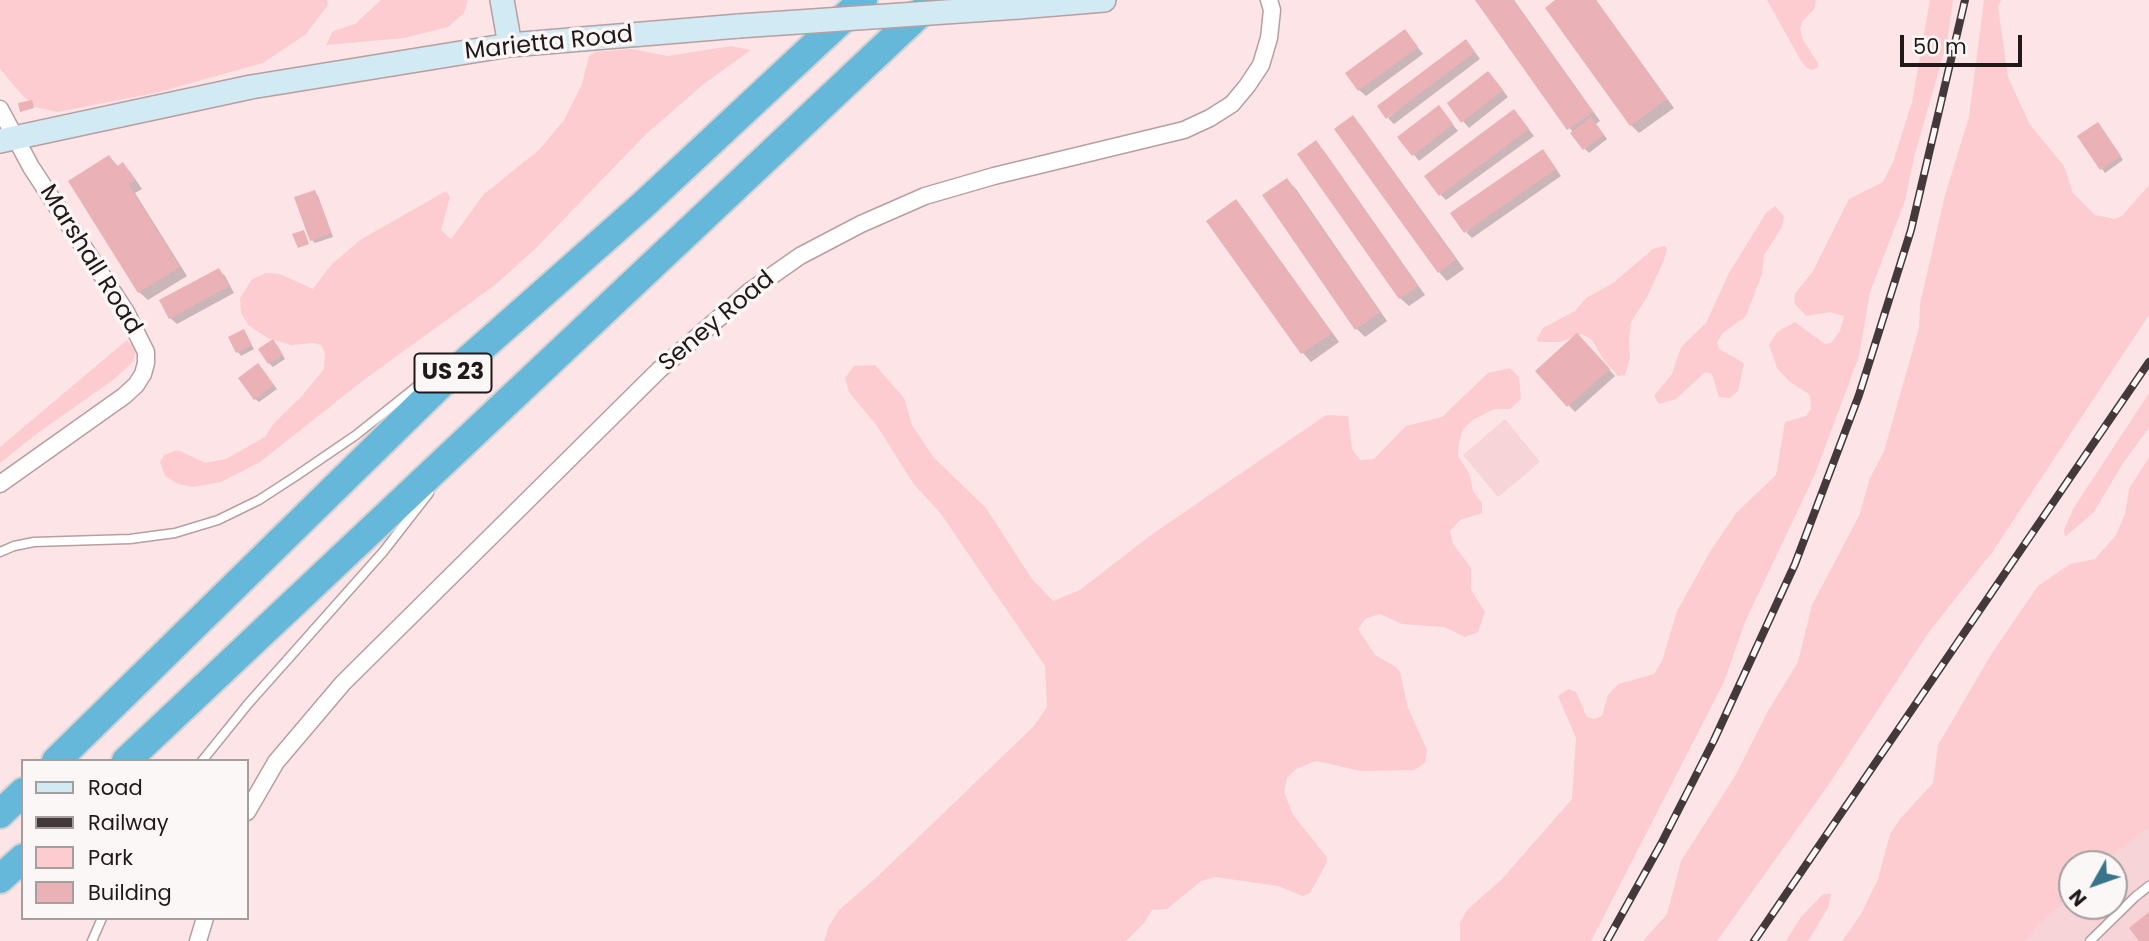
<!DOCTYPE html>
<html>
<head>
<meta charset="utf-8">
<style>
	body { margin:0 }
	#map { position:relative; width:2149px; height:941px; overflow:hidden; background:#fde4e6; font-family:Poppins,sans-serif }
	canvas { display:block }
	.legend { position:absolute; left:21px; top:759px; width:228px; height:161px; box-sizing:border-box; background:#fcf7f7; border:2px solid #a49e9e; margin:0; padding:9px 12px; list-style:none; font-size:21px; color:#211819 }
	.legend li { display:flex; align-items:center; gap:14px; height:35px }
	.legend b { width:35px; border:2px solid #a49e9e }
	.north { position:absolute; left:2058px; top:850px; width:70px; height:70px; box-sizing:border-box; background:#fcf7f7; border:2px solid #a49e9e; border-radius:50%; rotate:230deg; font-size:19px; font-weight:700; line-height:28px; text-align:center; color:#211819 }
	.north::after { content:''; display:block; margin:auto; width:24px; height:32px; background:#39748c; clip-path:polygon(50% 0,100% 100%,50% 72%,0 100%) }
	.scale { position:absolute; left:1900px; top:35px; width:122px; height:32px; box-sizing:border-box; border:4px solid #211819; border-top:0; padding-left:9px; font-size:21px; line-height:24px; white-space:nowrap; color:#211819; -webkit-text-stroke:5px #fcf7f7; paint-order:stroke }
</style>
</head>
<body>
<div id="map">
<canvas width="2149" height="941"></canvas>
<ul class="legend">
<li><b style="height:9px;background:#d1eaf4"></b>Road</li>
<li><b style="height:9px;background:#44393a"></b>Railway</li>
<li><b style="height:19px;background:#fdccd0"></b>Park</li>
<li><b style="height:19px;background:#eab1b6"></b>Building</li>
</ul>
<div class="north">N</div>
<div class="scale">50 m</div>
</div>
<script>
const ctx = document.querySelector('canvas').getContext('2d');
ctx.lineJoin = 'round';
function fillPath(path, color) { ctx.fillStyle = color; ctx.fill(path, 'evenodd'); }
const toPath = rows => new Path2D(rows.map(r => 'M' + r).join(''));
function strokePath(path, color, width, dash) { ctx.strokeStyle = color; ctx.lineWidth = width; ctx.lineCap = dash ? 'butt' : 'round'; ctx.setLineDash(dash || []); ctx.stroke(path); }
function label(font, color, halo, rows, align = 'center') {
  ctx.font = font + ' Poppins,sans-serif'; ctx.lineWidth = 7; ctx.setLineDash([]); ctx.textBaseline = 'middle'; ctx.strokeStyle = halo; ctx.fillStyle = color; for (const [text, x, y, turn = 0] of rows) {
    ctx.save(); ctx.translate(x, y); ctx.rotate((+turn || 0) * Math.PI / 180); ctx.textAlign = isNaN(turn) ? turn : align; if (halo) ctx.strokeText(text, 0, 0); ctx.fillText(text, 0, 0); ctx.restore();
  }
}
fillPath(toPath([
	[1505,419,1540,462,1498,497,1463,455],
	[2149,813,2149,941,2010,941,2072,876,2072,906,2114,906,2114,864,2087,864]
]), '#f6d4d7');
fillPath(toPath([
	[0,0,327,0,328,5,306,34,263,63,155,93,57,112,35,107,22,95,0,69],
	[381,0,468,0,464,13,448,27,404,38,326,45,333,31,355,24],
	[1767,0,1816,0,1814,9,1802,22,1800,29,1803,40,1818,63,1818,67,1813,70,1807,68,1801,61],
	[1930,0,1953,0,1947,42,1914,157,1905,201,1870,292,1859,356,1815,474,1745,622,1724,682,1591,941,1460,941,1460,923,1467,910,1502,879,1572,799,1576,738,1558,696,1569,689,1576,692,1587,717,1594,719,1602,716,1608,695,1618,684,1654,674,1662,661,1677,611,1711,550,1737,512,1776,475,1785,422,1806,416,1811,409,1810,395,1789,381,1777,368,1769,345,1777,332,1795,322,1825,344,1831,343,1840,331,1844,316,1830,312,1806,316,1794,303,1795,294,1813,271,1849,199,1883,182,1893,162,1912,102],
	[1984,0,2001,0,1998,7,2008,77,2030,125,2064,166,2073,193,2095,215,2115,219,2122,216,2149,185,2149,315,1993,551,1929,632,1827,787,1717,941,1643,941,1667,914,1681,861,1735,776,1768,711,1798,662,1812,605,1859,516,1870,478,1884,451,1919,328,1920,304,1945,195,1969,117],
	[731,46,751,50,705,83,646,134,535,249,495,285,365,379,260,462,221,482,193,487,178,484,165,476,160,462,164,455,178,450,205,463,226,459,265,437,274,423,301,397,324,369,325,353,321,345,314,343,291,345,268,338,249,326,241,313,240,298,252,279,266,273,280,274,313,289,331,265,360,240,446,191,450,197,441,230,451,239,484,194,539,150,564,120,582,84,589,56,596,52,632,49,668,56],
	[1775,206,1784,216,1782,227,1764,255,1762,274,1746,316,1723,333,1717,342,1719,349,1744,363,1738,391,1730,398,1719,397,1712,374,1705,372,1676,399,1659,404,1654,396,1672,374,1681,347,1706,323,1729,273,1766,213],
	[1665,246,1667,249,1664,260,1647,297,1631,322,1629,340,1630,358,1625,375,1618,376,1604,360,1592,340,1582,334,1560,342,1538,342,1537,339,1543,328,1575,311,1586,298,1613,283,1653,249],
	[127,340,136,349,133,362,113,380,35,435,0,463,0,447],
	[875,365,904,398,912,425,934,458,986,508,1032,579,1053,601,1080,590,1151,535,1326,415,1348,416,1352,449,1360,460,1374,459,1406,426,1442,417,1488,373,1510,368,1519,377,1521,399,1510,409,1494,409,1474,419,1463,429,1459,443,1458,456,1469,473,1473,491,1482,503,1482,513,1460,520,1450,531,1453,544,1471,568,1471,590,1485,612,1478,632,1465,637,1444,627,1402,624,1380,614,1366,618,1358,629,1375,655,1396,667,1400,672,1408,708,1427,750,1425,763,1414,770,1361,771,1316,761,1296,769,1287,778,1284,792,1293,815,1326,856,1327,862,1310,893,1303,896,1278,886,1215,877,1201,881,1167,909,1152,910,1144,923,1126,941,824,941,829,926,839,910,877,877,1033,727,1047,707,1045,666,941,514,913,483,877,426,849,392,845,378,854,366],
	[2149,393,2149,428,2123,463,2094,512,2065,537,2064,530,2073,509],
	[2149,457,2149,827,2113,854,2104,864,2072,864,2072,895,2039,924,2025,941,1842,941,1861,914,1878,879,1890,834,1900,819,1933,783,1938,745,1992,653,2038,586,2070,564,2095,559,2116,535,2125,514,2129,489],
	[1823,894,1831,894,1828,908,1808,941,1786,941,1801,917]
]), '#fdccd0');
fillPath(toPath([
	[1477,0,1514,0,1600,121,1596,124,1607,139,1589,153,1585,149],
	[1558,0,1596,0,1674,108,1639,133,1631,125],
	[1405,31,1423,54,1366,96,1359,90],
	[1472,48,1480,59,1394,124,1388,118],
	[1494,79,1508,97,1469,128,1463,121],
	[1444,114,1458,131,1419,161,1400,137],
	[1353,118,1361,126,1464,269,1447,281,1439,272,1336,129],
	[1520,118,1534,136,1446,200,1440,194],
	[2101,128,2123,160,2105,173,2079,137],
	[1316,143,1324,151,1425,295,1409,306,1400,298,1299,154],
	[109,157,119,167,123,164,131,173,142,189,135,193,187,276,148,300,139,292],
	[1549,158,1561,176,1472,238,1466,232],
	[1287,180,1296,189,1387,321,1365,337,1356,328],
	[315,192,318,196,333,237,315,243,312,240],
	[1236,201,1244,210,1339,342,1311,362,1303,353,1208,221],
	[219,270,225,276,234,293,177,324,170,318],
	[243,331,254,349,241,356,238,352],
	[1583,341,1615,376,1575,412,1537,371],
	[277,345,285,359,273,367,269,363],
	[262,369,277,389,259,402,255,399]
]), '#0003');
fillPath(toPath([
	[1475,0,1513,0,1593,112,1567,130],
	[1555,0,1596,0,1667,99,1630,126,1545,8],
	[1405,29,1418,47,1358,91,1345,73],
	[1466,39,1475,52,1386,119,1377,106],
	[1488,71,1503,90,1461,123,1447,103],
	[32,100,34,108,20,112,18,103],
	[1439,105,1453,124,1412,156,1397,137],
	[1514,109,1529,129,1439,196,1424,176],
	[1353,115,1456,260,1438,273,1334,129],
	[1591,117,1604,135,1583,150,1570,133],
	[2098,122,2121,156,2100,170,2077,136],
	[1316,140,1418,286,1399,299,1297,154],
	[1543,149,1556,169,1464,233,1450,213],
	[109,155,117,166,123,162,135,180,128,184,180,267,138,293,68,181],
	[1287,178,1380,312,1355,330,1262,195],
	[315,190,331,233,310,241,294,197],
	[1236,199,1332,333,1301,354,1206,221],
	[304,230,309,244,298,248,292,234],
	[219,268,229,286,169,319,159,300],
	[244,329,252,345,236,353,228,337],
	[1577,333,1610,369,1567,407,1535,371],
	[273,339,283,355,268,364,258,349],
	[258,363,274,385,254,400,238,378],
	[2149,912,2149,941,2139,941,2129,928]
]), '#eab1b6');
const lane = toPath([
	[0,552,14,546,34,542,130,539,175,533,218,520,259,500,296,476,356,435,436,371],
	[202,761,248,704,383,552,429,493],
	[92,941,102,918],
	[2090,941,2135,897,2149,886]
]);
const street = toPath([
	[0,109,31,167,126,312,146,352,146,363,143,374,136,385,124,396,0,484],
	[247,812,276,762,343,683,659,370,750,291,800,256,861,224,925,196,994,176,1184,130,1210,118,1232,104,1247,86,1261,65,1269,38,1272,10,1269,0],
	[198,941,205,918]
]);
const secondary = toPath([
	[502,0,510,45],
	[1019,7,1104,0],
	[0,141,251,87,510,45,739,26]
]);
const highway = toPath([
	[56,761,444,381,643,205,863,0],
	[126,761,934,0],
	[0,814,23,792],
	[0,879,23,858]
]);
strokePath(lane, '#b79fa1', 11);
strokePath(street, '#b79fa1', 19);
strokePath(secondary, '#b79fa1', 26);
strokePath(highway, '#d3d1d1', 32);
strokePath(lane, '#fff', 8);
strokePath(street, '#fff', 16);
strokePath(secondary, '#d1eaf4', 23);
strokePath(highway, '#66b8db', 28);
const rail = toPath([
	[1607,941,1661,844,1714,740,1795,564,1859,395,1911,230,1965,0],
	[1754,941,2149,362]
]);
strokePath(rail, '#44393a', 8);
strokePath(rail, '#fcf7f7', 5, [16]);
const secondaryBridge = toPath([
	[739,26,1019,7]
]);
strokePath(secondaryBridge, '#b79fa1', 26, []);
strokePath(secondaryBridge, '#d1eaf4', 23);
for (const [x, y, w] of [
	[453,373,77]
]) { const box = new Path2D(); box.roundRect(x - w / 2, y - 19.5, w, 39, 5); ctx.fillStyle = '#fcf7f7'; ctx.fill(box); strokePath(box, '#211819', 2); }
label('bold 23px', '#211819', null, [
	["US 23",453,373]
]);
label('24px', '#211819', '#fcf7f7', [
	["Marietta Road",549,44,-6],
	["Marshall Road",90,260,58],
	["Seney Road",717,322,-40]
]);
</script>
</body>
</html>
